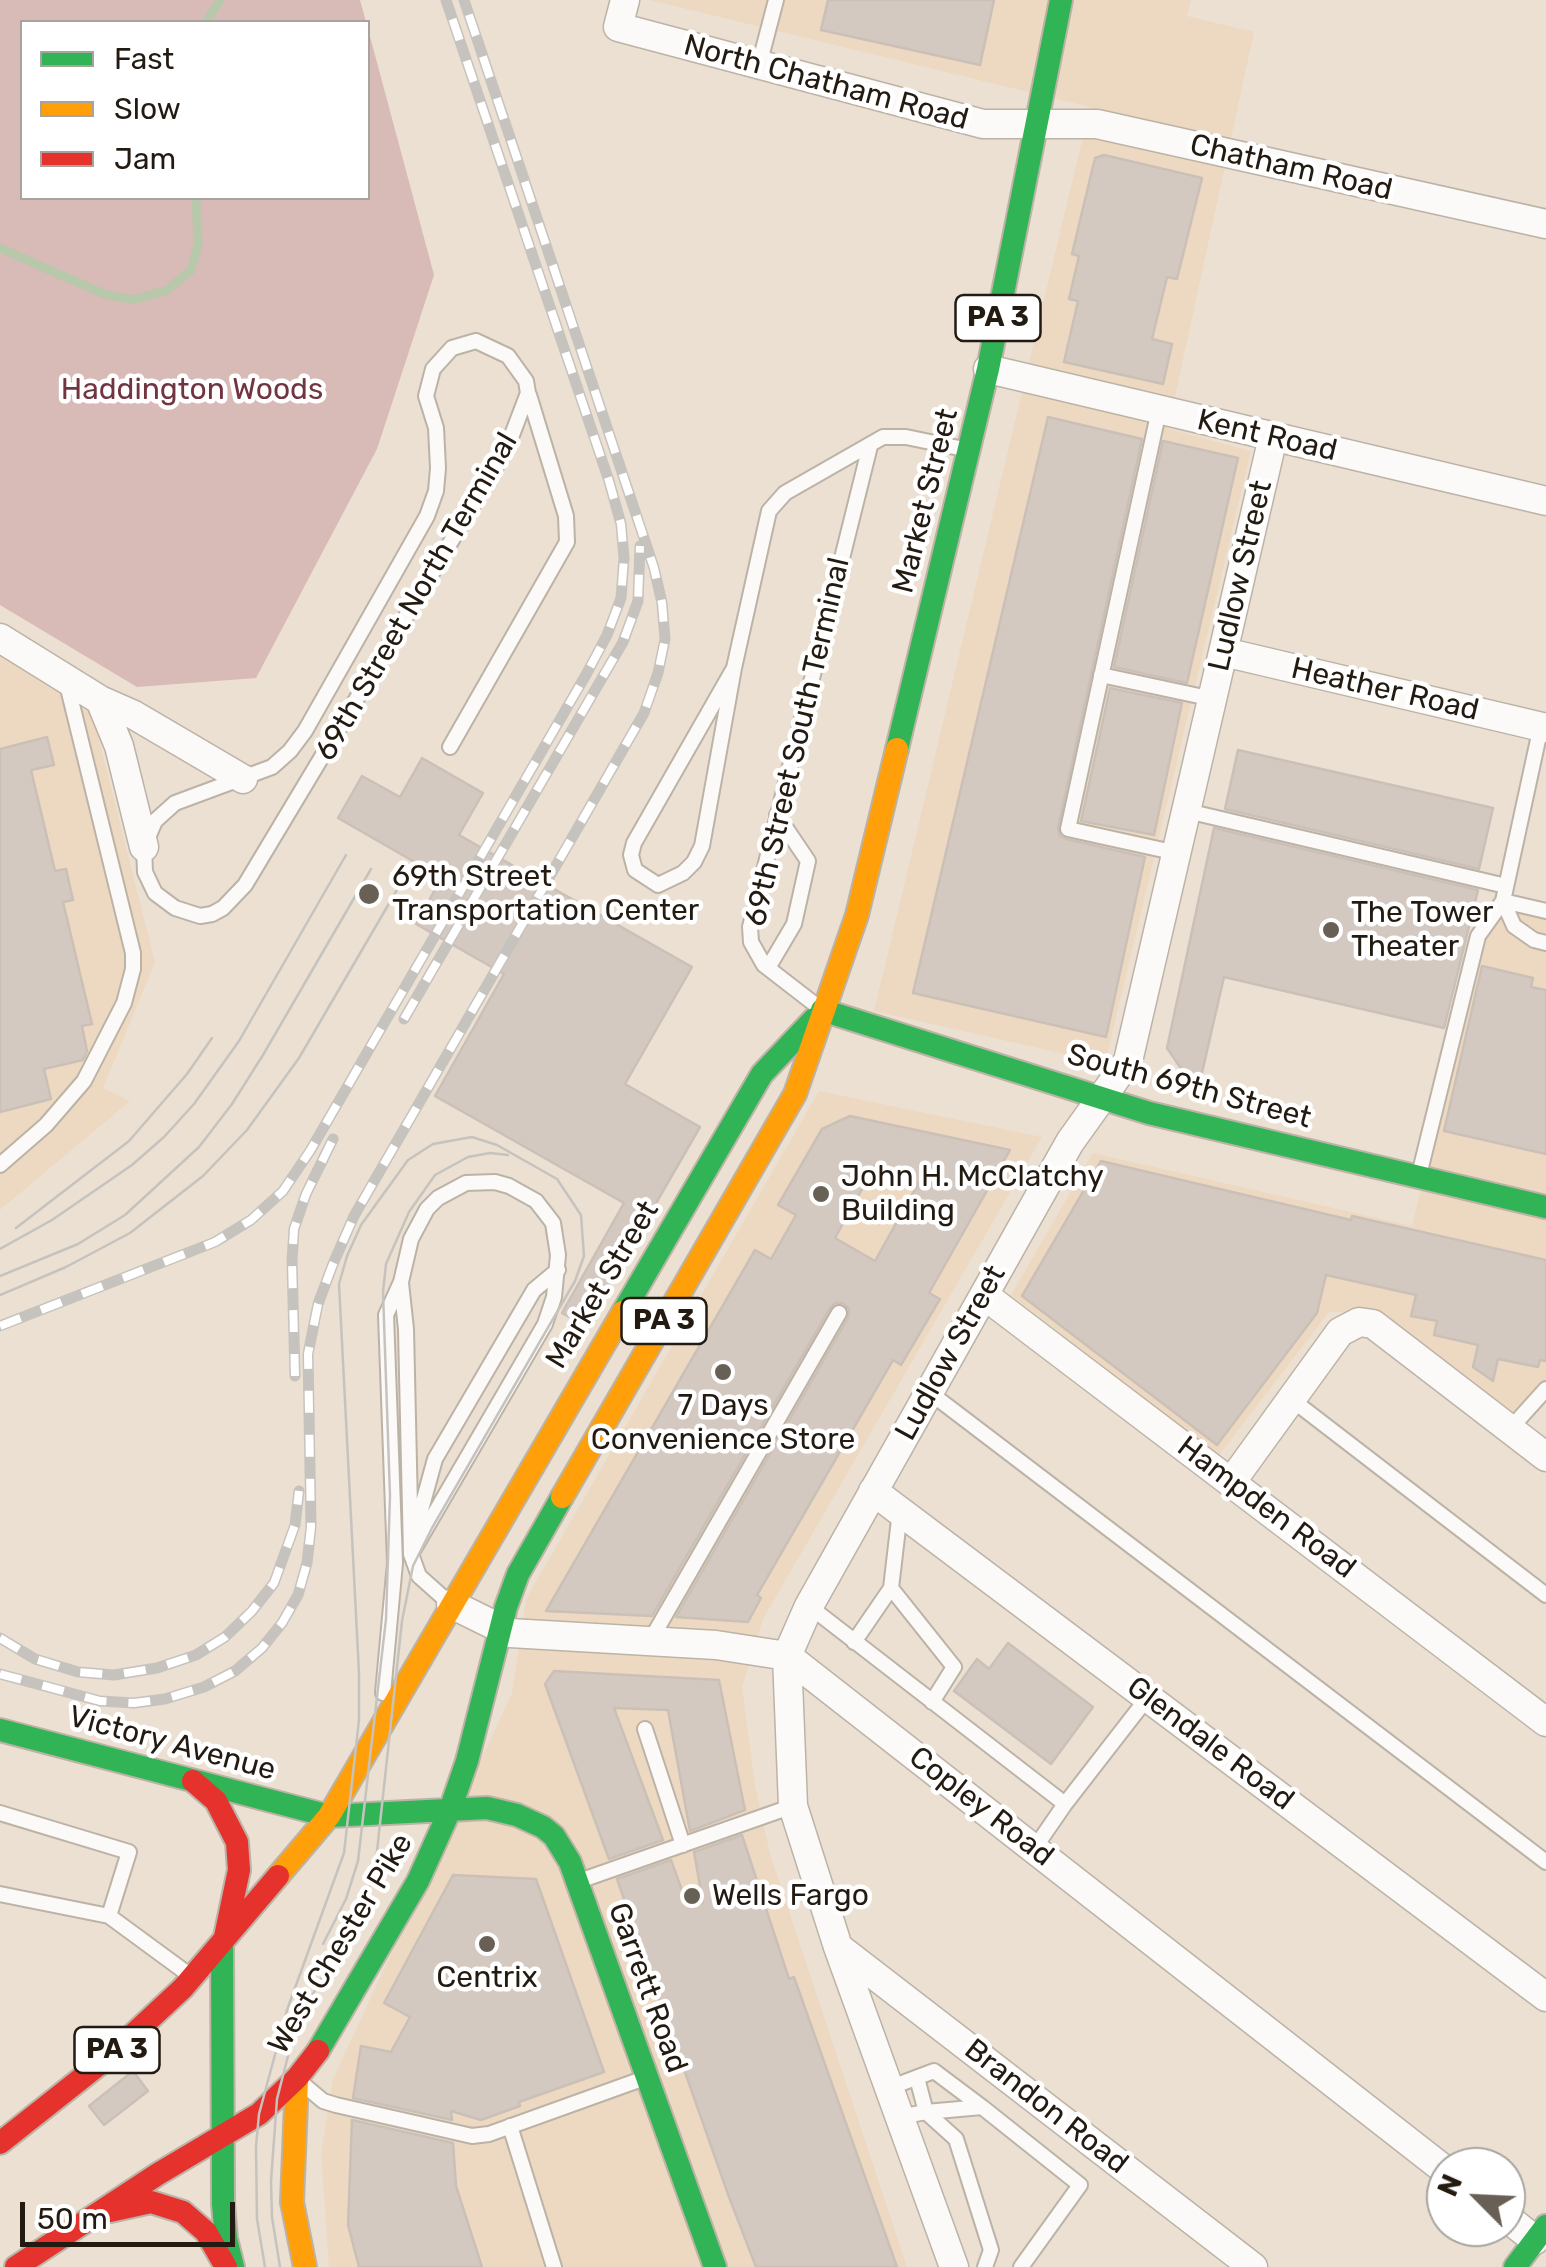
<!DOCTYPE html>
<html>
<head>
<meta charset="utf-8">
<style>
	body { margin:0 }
	#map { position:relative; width:1546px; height:2267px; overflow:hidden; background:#ebe0d1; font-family:Rubik,sans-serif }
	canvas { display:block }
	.legend { position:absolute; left:20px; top:20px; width:350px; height:180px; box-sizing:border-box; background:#fff; border:2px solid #a7a4a0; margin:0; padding:12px 18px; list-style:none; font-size:30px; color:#231b12 }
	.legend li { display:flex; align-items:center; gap:20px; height:50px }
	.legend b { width:50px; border:2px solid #a7a4a0 }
	.north { position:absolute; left:1426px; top:2147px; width:100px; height:100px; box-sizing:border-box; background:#fff; border:2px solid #a7a4a0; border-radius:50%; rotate:294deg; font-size:28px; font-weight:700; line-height:40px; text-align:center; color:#231b12 }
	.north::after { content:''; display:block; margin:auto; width:35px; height:45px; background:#696055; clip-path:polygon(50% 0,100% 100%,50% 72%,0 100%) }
	.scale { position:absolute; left:20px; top:2202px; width:215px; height:45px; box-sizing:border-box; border:5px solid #231b12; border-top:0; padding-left:12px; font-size:30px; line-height:35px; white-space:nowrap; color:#231b12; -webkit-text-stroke:8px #fff; paint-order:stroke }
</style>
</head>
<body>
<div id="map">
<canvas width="1546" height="2267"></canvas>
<ul class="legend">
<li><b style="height:12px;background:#30b455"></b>Fast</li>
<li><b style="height:12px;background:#ff9f0a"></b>Slow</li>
<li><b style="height:12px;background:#e5322d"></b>Jam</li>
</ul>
<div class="north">N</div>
<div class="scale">50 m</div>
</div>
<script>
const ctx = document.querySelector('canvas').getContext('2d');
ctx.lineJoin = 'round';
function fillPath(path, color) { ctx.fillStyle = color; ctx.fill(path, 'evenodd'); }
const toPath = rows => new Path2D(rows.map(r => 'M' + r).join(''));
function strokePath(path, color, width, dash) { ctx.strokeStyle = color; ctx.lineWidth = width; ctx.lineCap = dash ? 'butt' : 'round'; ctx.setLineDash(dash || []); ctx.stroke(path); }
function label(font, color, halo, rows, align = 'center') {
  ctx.font = font + ' Rubik,sans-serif'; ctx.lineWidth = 9; ctx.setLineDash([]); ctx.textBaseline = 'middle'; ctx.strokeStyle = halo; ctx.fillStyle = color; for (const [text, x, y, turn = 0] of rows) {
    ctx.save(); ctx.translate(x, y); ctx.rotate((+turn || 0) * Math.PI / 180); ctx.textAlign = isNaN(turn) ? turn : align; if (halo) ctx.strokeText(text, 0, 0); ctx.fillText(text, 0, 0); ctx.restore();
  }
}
fillPath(toPath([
	[650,0,1191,0,1187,16,1254,32,1168,429,1251,451,1105,1063,874,1011,1090,107],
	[0,630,87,692,155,962,103,1088,130,1101,0,1210],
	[1489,906,1546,919,1546,1380,1512,1415,1380,1312,1329,1312,1219,1455,1011,1295,1093,1153,1412,1226],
	[819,1091,1042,1137,763,1619,742,1687,755,1785,770,1854,907,2267,329,2267,321,2153,333,2079,512,1693,526,1599]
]), '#edd9c1');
fillPath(toPath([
	[0,0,360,0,366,22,22,22,22,198,368,198,368,29,434,275,377,449,256,678,137,687,0,605]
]), '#d8bab7');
strokePath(toPath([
	[206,22,220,0],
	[0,248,104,294,134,300,167,290,191,270,198,245,196,198]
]), '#b8c8ab', 9);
const building = toPath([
	[828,0,994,0,980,65,821,30,828,0],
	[1104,155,1202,178,1177,279,1167,277,1152,339,1172,344,1163,384,1064,362,1078,301,1069,299,1079,256,1072,254,1095,158,1104,155],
	[1048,417,1142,439,1058,828,1060,836,1066,839,1145,857,1106,1037,913,993,1048,417],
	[1163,441,1238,458,1187,683,1114,667,1163,441],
	[1110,688,1182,703,1154,835,1081,821,1110,688],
	[47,737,54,765,31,770,55,871,66,869,73,900,63,902,92,1024,82,1026,87,1051,83,1060,44,1069,51,1099,0,1112,0,749,47,737],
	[1238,750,1493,808,1479,869,1225,809,1238,750],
	[422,758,483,793,459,835,692,967,625,1084,700,1127,585,1326,562,1313,624,1203,435,1096,504,974,416,924,437,886,420,877,425,868,338,818,362,776,400,797,422,758],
	[1214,828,1478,890,1444,1028,1224,977,1201,1077,1184,1073,1167,1048,1214,828],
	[1482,966,1533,978,1531,987,1546,990,1546,1154,1444,1131,1482,966],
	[850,1116,1010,1150,929,1293,940,1299,901,1365,893,1360,757,1595,761,1598,748,1622,676,1617,848,1318,849,1309,843,1303,835,1303,830,1308,652,1616,546,1611,755,1250,771,1259,796,1215,778,1205,822,1129,850,1116],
	[877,1162,918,1184,875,1261,835,1238,877,1162],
	[1101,1161,1351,1220,1352,1216,1546,1260,1546,1361,1540,1360,1538,1367,1498,1359,1493,1381,1473,1367,1478,1345,1434,1335,1437,1321,1411,1316,1416,1295,1326,1275,1317,1313,1217,1445,1022,1296,1101,1161],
	[1008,1643,1093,1707,1051,1764,954,1691,977,1659,989,1669,1008,1643],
	[554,1671,719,1680,745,1810,690,1831,668,1710,614,1708,663,1840,609,1859,545,1684,554,1671],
	[742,1835,789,1979,794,1977,897,2267,756,2267,729,2197,617,1879,671,1860,688,1907,703,1903,694,1852,742,1835],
	[453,1875,536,1879,604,2072,519,2102,520,2106,481,2120,451,2111,452,2120,353,2098,361,2046,391,2052,410,2017,384,2003,453,1875],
	[133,2071,148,2091,104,2125,89,2106,133,2071],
	[352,2120,453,2143,456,2186,482,2267,359,2267,348,2225,352,2120]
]);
fillPath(building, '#d4c9c0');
strokePath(building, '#cbc0b7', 2.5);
const lane = toPath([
	[759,65,776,0],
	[476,341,508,356,526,381,528,393,507,448,245,885,223,908,212,914,200,916,175,908,155,893,145,872,144,847,155,821,175,803,272,767,290,751,305,731,427,516,436,491,438,468,436,428,426,396,433,369,452,348,476,341],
	[1159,410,1068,829,1177,853],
	[734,668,634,843,631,855,635,870,658,885,683,873,694,862,702,846,734,668,769,511,785,493,883,437,906,437,964,449],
	[1101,675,1213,699],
	[1541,726,1503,901,1546,911],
	[450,747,567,542,566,516,529,395],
	[1187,811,1506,886],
	[1503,901,1514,926,1534,940,1546,943],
	[768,968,794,924,808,861,777,815],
	[817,1006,764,965,751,942,750,927,870,446],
	[0,1165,46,1125,84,1081,124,1003,133,969,133,953,66,680],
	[1419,1175,1478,936,1503,901],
	[401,1283,406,1329,411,1554,419,1576,447,1601],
	[929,1392,1546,1862],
	[1291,1399,1546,1595],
	[1510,1429,1546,1389],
	[416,1528,435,1459,534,1290,558,1270],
	[891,1588,954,1667,932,1702],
	[809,1606,1065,1804],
	[650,1641,839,1313],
	[854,1642,891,1588,900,1511],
	[383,1693,395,1563,386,1315,401,1282,411,1239,427,1209,438,1198,466,1183,495,1182,509,1186,536,1201,553,1223,558,1255,554,1297,545,1324,411,1554],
	[645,1729,683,1845],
	[0,1813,129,1852,109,1916],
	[1034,1849,1065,1804,1148,1697],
	[582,1880,793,1806],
	[0,1894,109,1916,188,1974],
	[917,2078,926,2112,982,2107,1080,2185,1021,2267],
	[303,2084,323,2101,336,2105,472,2136,489,2134,642,2079],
	[889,2088,934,2071,982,2107],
	[899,2117,926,2112,956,2139,991,2250,985,2267],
	[510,2126,554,2267]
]);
const street = toPath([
	[625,0,618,27,983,124,1097,124,1546,224],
	[988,369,1546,501],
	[0,638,100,700,134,715,243,779],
	[1224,652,1546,728],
	[100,700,119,746,144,847],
	[984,1295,1546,1722],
	[1232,1481,1340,1332,1359,1322,1373,1324,1546,1457],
	[873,1491,1546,1997],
	[451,1604,510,1633,716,1645,787,1656,1446,2171],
	[838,1947,1253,2267],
	[1506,2217,1535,2240],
	[954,2267,838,1947,793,1806,787,1656,809,1606,1070,1142,1128,1061,1273,437]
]);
const fast = toPath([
	[897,749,988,369,1061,0],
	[822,1010,1149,1113,1546,1207],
	[623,1312,762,1074,814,1019],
	[0,1730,329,1816,487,1808,517,1815,543,1827,554,1836,570,1862,715,2267],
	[222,1945,223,2204,226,2239,233,2267],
	[318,2051,418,1881,450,1810,467,1761,506,1607,518,1574,562,1497],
	[1515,2267,1546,2226]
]);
const slow = toPath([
	[562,1497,795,1094,857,915,897,749],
	[278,1876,329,1816,623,1312],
	[297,2078,292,2202,305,2267]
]);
const jam = toPath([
	[193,1781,216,1801,237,1842,239,1870,225,1937],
	[0,2143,111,2055,183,1988,278,1876],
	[110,2211,151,2202,183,2212,206,2232,226,2267],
	[16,2267,158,2174,259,2114,297,2078,318,2051]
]);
strokePath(lane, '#bcb3a7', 18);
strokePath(street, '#bcb3a7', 31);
strokePath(fast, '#bcb3a7', 26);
strokePath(slow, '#bcb3a7', 26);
strokePath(jam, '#bcb3a7', 26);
strokePath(lane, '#fcfaf8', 14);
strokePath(street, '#fcfaf8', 28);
strokePath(fast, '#30b455', 22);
strokePath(slow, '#ff9f0a', 22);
strokePath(jam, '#e5322d', 22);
strokePath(toPath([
	[16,1228,129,1141,187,1074,212,1038],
	[0,1249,52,1220,132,1165,164,1137,194,1104,239,1041,346,855],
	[0,1276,78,1244,125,1215,199,1147,232,1104,263,1055,371,869],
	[0,1295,66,1267,130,1233,203,1176,247,1130,299,1058,401,883],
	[323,1944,346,1899,358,1861,386,1619,390,1496,383,1292,386,1264,409,1212,435,1175,468,1157,490,1153,508,1155],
	[265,2267,257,2219,256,2146,259,2114,287,2010,344,1853,359,1720,359,1673,339,1284,347,1256,361,1225,408,1160,433,1144,472,1137,497,1145,557,1179,581,1215,584,1256,575,1281,432,1528,413,1566,402,1621,377,1851,370,1886,304,2011,289,2052,277,2099,271,2181,272,2217,280,2267]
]), '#c6c3bf', 2.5);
const rail = toPath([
	[404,1019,623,642,638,601,640,546],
	[0,1326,215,1242,251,1220,283,1191,310,1151,587,673,607,635,621,598,624,558,621,524,609,481,446,0],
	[295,1376,292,1261,294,1229,306,1194,333,1139],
	[0,1638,35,1659,78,1672,114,1675,157,1668,196,1655,225,1637,252,1611,274,1583,295,1525,299,1491],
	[0,1674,100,1701,134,1703,165,1699,204,1687,235,1671,262,1648,282,1623,298,1595,307,1563,311,1527,308,1354,318,1304,333,1264,354,1216,644,713,658,673,665,639,662,603,654,568,464,0]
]);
strokePath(rail, '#c6c3bf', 11);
strokePath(rail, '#fff', 8, [22]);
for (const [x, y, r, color] of [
	[369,894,12,"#696055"],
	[1331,930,10,"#696055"],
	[821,1194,10,"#696055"],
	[723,1372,10,"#696055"],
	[692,1896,10,"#696055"],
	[487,1944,10,"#696055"]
]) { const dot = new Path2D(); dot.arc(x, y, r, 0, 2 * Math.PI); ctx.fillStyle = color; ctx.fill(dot); strokePath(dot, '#fff', 4); }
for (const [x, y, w] of [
	[998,318,85],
	[664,1321,85],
	[117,2050,85]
]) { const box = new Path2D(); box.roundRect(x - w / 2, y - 23, w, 46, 8); ctx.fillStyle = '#fff'; ctx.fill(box); strokePath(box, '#231b12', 2.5); }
label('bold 28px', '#231b12', null, [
	["PA 3",998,318],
	["PA 3",664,1321],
	["PA 3",117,2050]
]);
label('30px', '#231b12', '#fff', [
	["North Chatham Road",826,83,15],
	["Chatham Road",1291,168,13],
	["Kent Road",1267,436,13],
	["Market Street",926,501,-76],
	["Ludlow Street",1241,576,-77],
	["69th Street North Terminal",417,597,-60],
	["Heather Road",1385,690,13],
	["69th Street South Terminal",798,742,-77],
	["South 69th Street",1189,1087,15],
	["Market Street",603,1285,-59],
	["Ludlow Street",951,1353,-61],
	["Hampden Road",1266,1508,37],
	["Victory Avenue",172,1744,15],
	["Glendale Road",1210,1744,37],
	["Copley Road",981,1807,38],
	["West Chester Pike",341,1944,-59],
	["Garrett Road",647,1988,70],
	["Brandon Road",1046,2107,38]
]);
label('30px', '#713441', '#fff', [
	["Haddington Woods",192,390]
]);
label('30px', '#231b12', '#fff', [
	["69th Street",392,877],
	["Transportation Center",392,911],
	["The Tower",1351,913],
	["Theater",1351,947],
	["John H. McClatchy",841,1177],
	["Building",841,1211],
	["7 Days",723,1406,"center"],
	["Convenience Store",723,1440,"center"],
	["Wells Fargo",712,1896],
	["Centrix",487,1978,"center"]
], 'left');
</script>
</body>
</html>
